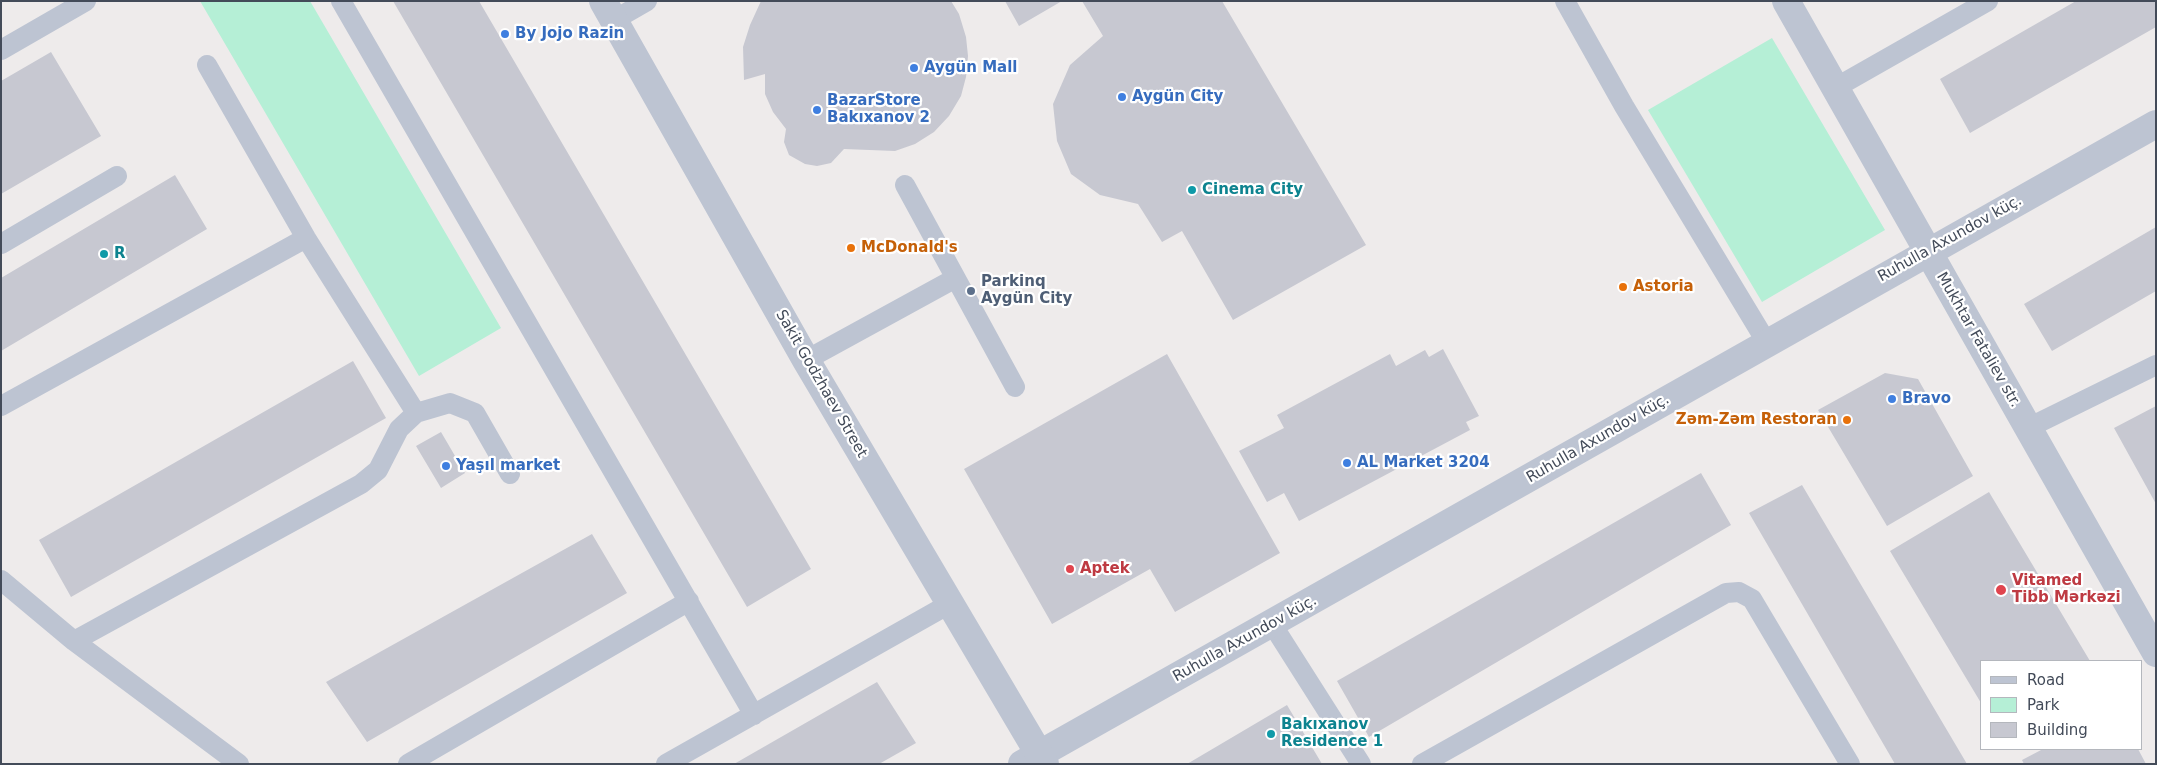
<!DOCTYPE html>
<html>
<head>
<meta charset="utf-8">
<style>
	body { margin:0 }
	#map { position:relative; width:2157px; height:765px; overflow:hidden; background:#eeebeb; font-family:"DejaVu Sans",sans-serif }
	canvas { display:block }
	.frame { position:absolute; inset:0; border:2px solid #434b59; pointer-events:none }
	.legend { position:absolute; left:1980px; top:660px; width:162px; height:90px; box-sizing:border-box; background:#fff; border:1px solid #b4b7bd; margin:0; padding:6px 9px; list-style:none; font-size:15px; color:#434b59 }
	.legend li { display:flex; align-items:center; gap:10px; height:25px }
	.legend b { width:25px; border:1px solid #b4b7bd }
</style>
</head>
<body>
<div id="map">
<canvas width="2157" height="765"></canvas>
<div class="frame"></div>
<ul class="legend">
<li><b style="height:6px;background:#bdc4d2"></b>Road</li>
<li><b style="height:14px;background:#b5efd6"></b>Park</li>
<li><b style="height:14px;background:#c7c8d1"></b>Building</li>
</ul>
</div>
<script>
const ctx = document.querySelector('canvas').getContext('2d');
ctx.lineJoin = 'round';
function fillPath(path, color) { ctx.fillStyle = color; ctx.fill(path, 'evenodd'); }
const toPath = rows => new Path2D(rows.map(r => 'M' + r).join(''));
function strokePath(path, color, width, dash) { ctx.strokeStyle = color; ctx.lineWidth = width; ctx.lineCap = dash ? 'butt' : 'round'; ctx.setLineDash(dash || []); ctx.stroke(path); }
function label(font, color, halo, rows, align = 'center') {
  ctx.font = font + ' "DejaVu Sans",sans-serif'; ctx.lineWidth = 4.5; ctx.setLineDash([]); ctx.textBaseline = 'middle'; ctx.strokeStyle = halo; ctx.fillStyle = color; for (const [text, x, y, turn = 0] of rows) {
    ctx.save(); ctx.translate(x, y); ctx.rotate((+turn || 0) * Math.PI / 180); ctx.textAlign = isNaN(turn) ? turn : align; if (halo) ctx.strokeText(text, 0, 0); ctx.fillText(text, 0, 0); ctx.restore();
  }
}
fillPath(toPath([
	[200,1,310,1,501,328,419,376],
	[1772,38,1885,230,1762,302,1648,110]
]), '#b5efd6');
fillPath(toPath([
	[393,1,479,1,811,569,747,607],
	[761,1,951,1,959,14,966,37,968,56,966,77,961,96,949,116,934,132,915,144,895,151,844,149,831,163,817,166,805,164,789,155,784,142,786,129,773,112,765,94,765,74,744,80,743,47,750,25],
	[1005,1,1062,1,1019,26],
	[1082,1,1222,1,1366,245,1233,320,1182,231,1162,242,1138,204,1100,195,1071,174,1057,141,1053,104,1070,65,1103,36],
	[2076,1,2156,1,2156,27,1970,133,1940,79],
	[51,52,101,136,1,194,1,81],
	[175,175,207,229,1,351,1,278],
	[2156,227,2156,291,2052,351,2024,304],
	[1443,349,1479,416,1466,422,1470,430,1299,521,1284,493,1267,502,1239,451,1284,428,1277,415,1390,354,1396,366,1425,350,1429,357],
	[1167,354,1280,553,1175,612,1150,569,1052,624,964,469],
	[353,361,386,418,71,597,39,540],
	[1885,373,1918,379,1973,476,1887,526,1818,410],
	[2156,406,2156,504,2114,428],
	[441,432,465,473,441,488,416,446],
	[1701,473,1731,525,1369,737,1337,681],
	[1802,485,1967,764,1895,764,1749,513],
	[1989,492,2090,661,1981,661,1981,703,1890,551],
	[592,534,627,593,367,742,326,682],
	[877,682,916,743,879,764,734,764],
	[1287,705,1322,764,1187,764],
	[2043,749,2138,749,2146,764,2024,764,2022,760]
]), '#c7c8d1');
strokePath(toPath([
	[341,1,754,715],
	[1565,1,1624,106,1767,343],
	[614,20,647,1],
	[1,50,86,1],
	[207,65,306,238,416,413],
	[1835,88,1988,1],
	[905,185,1015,387],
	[1,244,117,176],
	[806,360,954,279],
	[1,406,306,238],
	[2028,428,2156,365],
	[1,580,74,641,239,764],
	[1272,624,1361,764],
	[74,641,361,484,378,470,399,429,416,413,450,403,475,413,510,474],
	[408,764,689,601],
	[666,764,951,603],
	[1422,764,1726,593,1739,592,1752,599,1850,764]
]), '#bdc4d2', 20);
strokePath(toPath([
	[1786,1,2156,653],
	[1022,764,2156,124]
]), '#bdc4d2', 28);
strokePath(toPath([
	[603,1,806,360,1045,764]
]), '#bdc4d2', 28);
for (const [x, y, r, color] of [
	[505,34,5,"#3f7fe0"],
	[914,68,5,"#3f7fe0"],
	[1122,97,5,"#3f7fe0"],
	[817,110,5,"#3f7fe0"],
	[1192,190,5,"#0f9aa8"],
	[851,248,5,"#e8710a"],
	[104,254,5,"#0f9aa8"],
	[1623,287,5,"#e8710a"],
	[971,291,5,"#5c6f8a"],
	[1892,399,5,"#3f7fe0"],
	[1847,420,5,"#e8710a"],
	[1347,463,5,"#3f7fe0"],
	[446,466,5,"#3f7fe0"],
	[1070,569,5,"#e0444e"],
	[2001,590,6,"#e0444e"],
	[1271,734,5,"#0f9aa8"]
]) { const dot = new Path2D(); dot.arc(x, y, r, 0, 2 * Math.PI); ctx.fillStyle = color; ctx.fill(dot); strokePath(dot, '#fff', 2); }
label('bold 15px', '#366cbe', '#fff', [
	["By Jojo Razin",515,34],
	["Aygün Mall",924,68],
	["Aygün City",1132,97],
	["BazarStore",827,101],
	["Bakıxanov 2",827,118],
	["Bravo",1902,399],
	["AL Market 3204",1357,463],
	["Yaşıl market",456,466]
], 'left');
label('bold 15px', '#0d838f', '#fff', [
	["Cinema City",1202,190],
	["R",114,254],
	["Bakıxanov",1281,725],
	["Residence 1",1281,742]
], 'left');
label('15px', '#434b59', '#fff', [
	["Ruhulla Axundov küç.",1950,239,-29],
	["Mukhtar Fataliev str.",1978,340,60],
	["Sakit Godzhaev Street",821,384,60],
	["Ruhulla Axundov küç.",1598,439,-30],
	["Ruhulla Axundov küç.",1245,639,-29]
]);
label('bold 15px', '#c56008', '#fff', [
	["McDonald's",861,248],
	["Astoria",1633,287],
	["Zəm-Zəm Restoran",1837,420,"right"]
], 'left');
label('bold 15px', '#4e5e75', '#fff', [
	["Parkinq",981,282],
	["Aygün City",981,299]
], 'left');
label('bold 15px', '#be3a42', '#fff', [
	["Aptek",1080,569],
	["Vitamed",2012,581],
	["Tibb Mərkəzi",2012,598]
], 'left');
</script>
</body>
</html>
